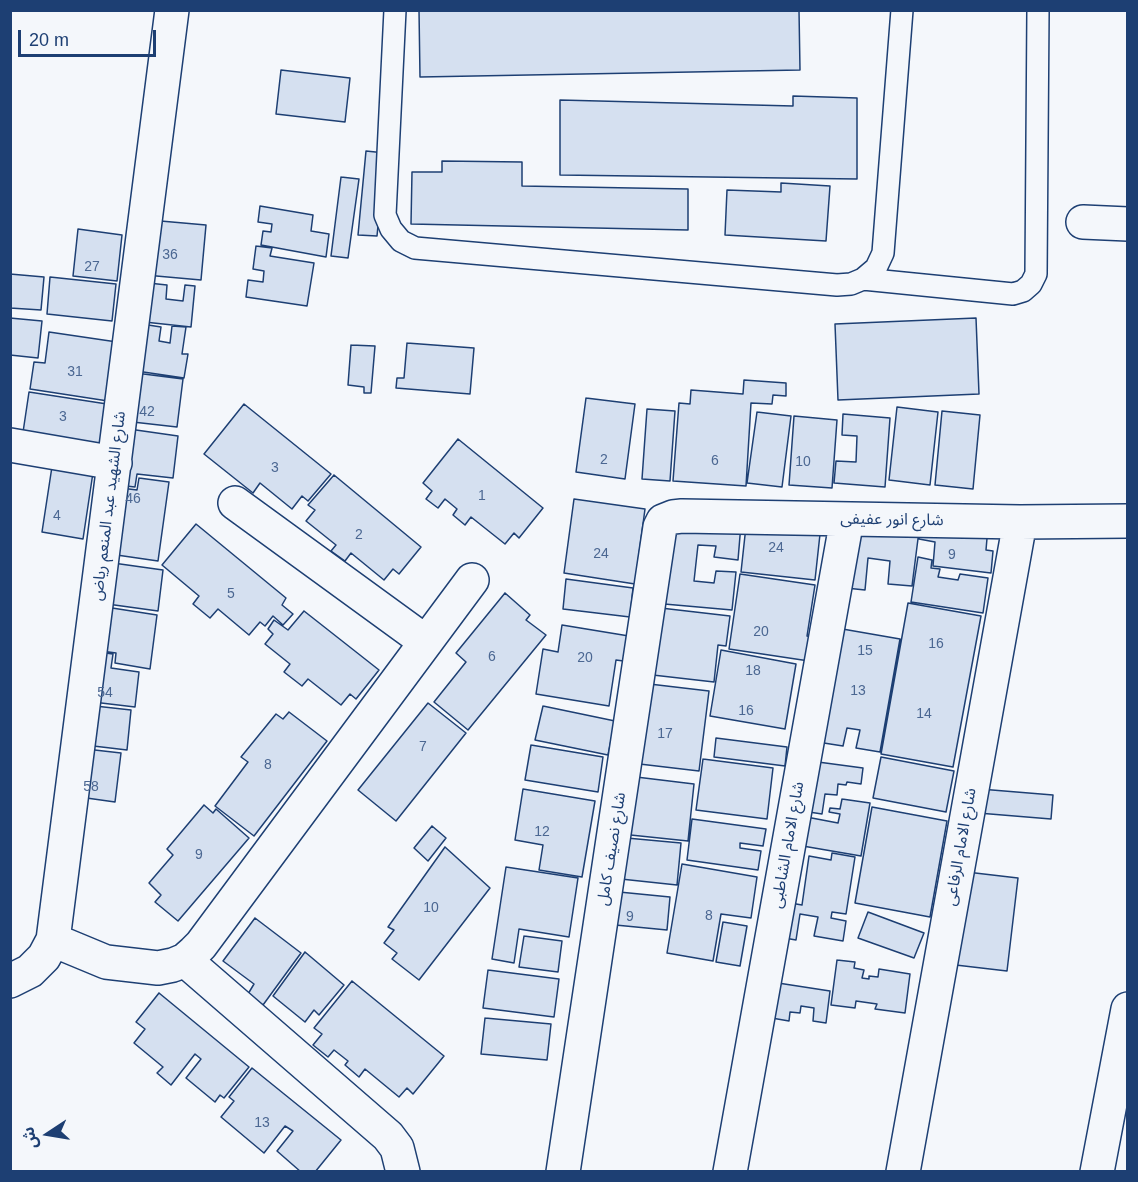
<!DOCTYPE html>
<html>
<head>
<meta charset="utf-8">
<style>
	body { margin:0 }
	#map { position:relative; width:1138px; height:1182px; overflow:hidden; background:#f4f7fb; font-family:Helvetica,"Noto Sans Arabic",sans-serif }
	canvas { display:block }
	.frame { position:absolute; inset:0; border:12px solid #1d3f73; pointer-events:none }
	.north { position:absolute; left:18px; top:1104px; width:60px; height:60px; -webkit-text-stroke:4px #f4f7fb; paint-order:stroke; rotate:258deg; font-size:16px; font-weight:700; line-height:24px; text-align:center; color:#1d3f73 }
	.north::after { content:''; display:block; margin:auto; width:21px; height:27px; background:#1d3f73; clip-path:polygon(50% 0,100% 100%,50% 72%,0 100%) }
	.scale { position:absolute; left:18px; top:30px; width:138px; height:27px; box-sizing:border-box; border:3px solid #1d3f73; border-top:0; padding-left:8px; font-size:18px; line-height:21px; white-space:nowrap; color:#1d3f73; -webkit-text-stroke:4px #f4f7fb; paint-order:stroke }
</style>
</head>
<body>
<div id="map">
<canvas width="1138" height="1182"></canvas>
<div class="frame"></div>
<div class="north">ش</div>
<div class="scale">20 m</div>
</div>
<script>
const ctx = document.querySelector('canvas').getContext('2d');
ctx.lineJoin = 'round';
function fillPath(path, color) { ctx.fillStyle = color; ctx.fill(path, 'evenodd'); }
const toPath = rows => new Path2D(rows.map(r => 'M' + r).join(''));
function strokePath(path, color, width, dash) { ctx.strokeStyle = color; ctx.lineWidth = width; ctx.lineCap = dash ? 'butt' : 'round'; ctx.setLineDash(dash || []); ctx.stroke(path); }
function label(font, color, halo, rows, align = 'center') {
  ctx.font = font + ' Helvetica,"Noto Sans Arabic",sans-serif'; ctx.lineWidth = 4.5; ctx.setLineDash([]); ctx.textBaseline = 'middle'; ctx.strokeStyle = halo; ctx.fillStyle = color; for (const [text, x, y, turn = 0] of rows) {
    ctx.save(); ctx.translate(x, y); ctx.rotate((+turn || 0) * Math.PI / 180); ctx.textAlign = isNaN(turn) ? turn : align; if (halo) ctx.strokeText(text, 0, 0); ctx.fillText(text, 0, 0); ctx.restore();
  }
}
const building = toPath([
	[419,10,799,10,800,70,420,77,419,10],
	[281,70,350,78,345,122,276,114,281,70],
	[793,96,857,98,857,179,560,175,560,100,793,106,793,96],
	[366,151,385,153,377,236,358,235,366,151],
	[442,161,522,162,522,186,688,189,688,230,411,224,412,172,442,172,442,161],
	[341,177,359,179,348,258,331,256,341,177],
	[781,183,830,186,826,241,725,235,727,190,781,192,781,183],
	[260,206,313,215,311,231,329,234,326,257,261,245,263,231,271,232,272,224,258,222,260,206],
	[138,219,206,225,201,280,134,274,138,219],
	[78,229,122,235,117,281,73,276,78,229],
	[256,246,272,248,270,256,314,263,307,306,246,297,248,280,263,282,264,271,253,269,256,246],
	[10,274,44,277,41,310,10,308,10,274],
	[50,277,116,284,112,321,47,314,50,277],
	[139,282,167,285,166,299,183,301,185,285,195,286,191,327,135,321,139,282],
	[10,318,42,321,38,358,10,355,10,318],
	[976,318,979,394,838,400,835,324,976,318],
	[129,322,161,327,159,341,170,343,172,326,186,327,182,354,188,354,184,378,123,369,129,322],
	[49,332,117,342,108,401,30,389,34,362,45,363,49,332],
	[407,343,474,348,470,394,396,388,397,378,404,378,407,343],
	[351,345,375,346,371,393,364,393,364,387,348,385,351,345],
	[120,371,183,379,177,427,115,420,120,371],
	[744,380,786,383,786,396,773,395,772,404,751,403,746,486,673,481,679,403,690,404,691,390,743,394,744,380],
	[29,392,107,404,100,452,22,439,29,392],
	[586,398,635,404,625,479,576,472,586,398],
	[244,404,331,474,308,501,302,496,292,509,260,483,253,493,204,454,244,404],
	[897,407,938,412,930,485,889,480,897,407],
	[647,409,675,411,670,481,642,479,647,409],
	[942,411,980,415,973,489,935,485,942,411],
	[757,412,791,416,782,487,747,483,757,412],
	[843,414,890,418,885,487,834,483,836,461,856,462,857,436,842,435,843,414],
	[794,416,837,420,832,488,789,485,794,416],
	[115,427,178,436,173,478,137,474,135,487,108,484,115,427],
	[458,439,543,508,519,538,514,533,505,544,471,517,465,525,453,515,457,509,445,499,438,508,426,499,432,491,423,483,458,439],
	[53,460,94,466,83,539,42,532,53,460],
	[334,475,421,547,399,574,393,569,384,580,351,553,345,561,331,551,336,545,306,521,315,510,308,505,334,475],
	[139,478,169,482,158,561,96,552,105,486,137,490,139,478],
	[574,499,645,509,635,584,564,573,574,499],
	[662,505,742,512,738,560,714,557,716,546,698,545,694,581,714,583,716,571,736,572,732,610,653,603,662,505],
	[923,507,989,515,986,550,993,551,991,573,933,566,935,542,919,539,923,507],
	[844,514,920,523,912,586,888,584,890,561,868,558,865,590,846,588,844,514],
	[747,517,821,525,815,580,741,572,747,517],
	[196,524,286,598,282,605,293,614,283,625,273,616,265,626,260,622,249,635,218,609,210,618,193,604,199,596,162,565,196,524],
	[918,557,932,560,931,568,940,569,938,577,958,580,960,574,988,578,983,613,911,602,918,557],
	[106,562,163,570,158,611,100,603,106,562],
	[740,574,815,585,807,636,812,637,809,661,729,649,740,574],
	[566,579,633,588,630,617,563,609,566,579],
	[505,593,530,615,526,620,546,635,468,730,434,702,466,662,456,653,505,593],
	[908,603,981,616,953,767,881,754,908,603],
	[93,605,157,615,150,669,115,663,116,653,87,649,93,605],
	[652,607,730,616,726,646,718,645,714,682,644,674,652,607],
	[304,611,379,670,356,699,350,694,341,705,308,679,302,686,284,672,290,664,265,644,273,634,268,629,274,620,288,630,304,611],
	[562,625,635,637,631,662,616,660,609,706,536,694,543,649,558,652,562,625],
	[831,627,900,639,880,752,856,748,860,730,847,728,843,746,811,741,831,627],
	[83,650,113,654,111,668,139,672,135,707,76,700,83,650],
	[721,650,796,664,785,729,710,716,721,650],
	[641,683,709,691,699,771,631,763,641,683],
	[428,703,466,733,396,821,358,790,428,703],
	[77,704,131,710,127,750,85,745,77,704],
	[543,706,615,721,608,755,535,740,543,706],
	[289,712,327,741,254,836,215,806,248,762,241,757,276,714,283,719,289,712],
	[716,738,787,747,785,766,714,757,716,738],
	[531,745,603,757,598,792,525,780,531,745],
	[86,749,121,753,115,802,58,794,86,749],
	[881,757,954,771,946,812,873,798,881,757],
	[703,759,773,768,767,819,696,810,703,759],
	[818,762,863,768,861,784,847,782,846,785,838,784,837,795,825,794,822,814,796,810,818,762],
	[628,776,694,784,688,841,621,834,628,776],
	[523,789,595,801,582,877,539,870,543,845,515,840,523,789],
	[980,789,1053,795,1051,819,978,813,980,789],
	[842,799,870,803,861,856,791,844,796,815,838,823,840,814,829,812,830,808,840,809,842,799],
	[204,805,213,813,216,809,249,838,178,921,155,902,161,895,149,883,173,855,167,849,204,805],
	[872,807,947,821,930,917,855,903,872,807],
	[692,819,766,829,763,846,740,843,740,848,761,851,758,870,687,860,692,819],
	[432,826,446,838,428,861,414,848,432,826],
	[605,836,681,843,677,885,602,877,605,836],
	[445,847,490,888,419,980,392,959,397,953,384,943,394,930,388,927,445,847],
	[832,853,855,857,846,914,832,912,831,918,846,921,843,941,814,936,818,917,800,914,796,940,773,936,779,901,802,905,809,856,831,860,832,853],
	[682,864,757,877,751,918,721,914,713,961,667,953,682,864],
	[506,867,578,878,569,937,519,929,514,963,492,959,506,867],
	[941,869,1018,878,1007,971,930,962,941,869],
	[609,891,670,897,667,930,605,924,609,891],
	[868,912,924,933,914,958,858,938,868,912],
	[255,918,301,953,263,1005,248,994,254,984,223,961,255,918],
	[723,922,747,926,740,966,716,962,723,922],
	[524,936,562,941,558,972,519,967,524,936],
	[305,952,344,985,319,1015,314,1010,305,1022,273,996,305,952],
	[837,960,855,962,854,968,864,970,862,978,869,979,869,976,878,977,879,969,910,974,905,1013,875,1009,877,1004,856,1001,855,1008,831,1005,837,960],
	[488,970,559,979,554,1017,483,1008,488,970],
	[352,981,444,1056,413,1094,407,1088,399,1097,365,1069,359,1077,345,1065,348,1061,334,1050,328,1057,313,1045,322,1034,314,1028,352,981],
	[765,981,830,991,826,1023,813,1021,814,1008,801,1006,800,1013,790,1012,789,1021,760,1016,765,981],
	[159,993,249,1067,224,1098,220,1095,215,1102,186,1078,201,1059,195,1054,171,1085,157,1073,163,1067,134,1043,145,1029,136,1022,159,993],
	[485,1018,551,1024,547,1060,481,1054,485,1018],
	[252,1068,341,1140,315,1172,301,1172,277,1151,293,1131,285,1126,264,1153,221,1117,234,1101,229,1097,252,1068]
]);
fillPath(building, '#d5e0f0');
strokePath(building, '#1d3f73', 1.5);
const service = toPath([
	[395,10,385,215,391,229,401,241,415,248,837,285,851,284,863,279,876,268,883,253,902,10],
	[863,279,1013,294,1023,291,1031,284,1036,274,1038,10]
]);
const minor = toPath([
	[1083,222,1128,224],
	[10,445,115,463],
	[235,503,426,642],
	[53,940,106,962,158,968,173,965,185,960,194,952,201,945,472,580],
	[185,960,388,1136,397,1148,403,1172],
	[10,981,30,971,44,957,53,940,172,10],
	[563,1172,660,527,663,521,673,517,682,516,1020,522,1128,521],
	[730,1172,847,519],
	[903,1172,1020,522],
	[1097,1172,1128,1009]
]);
strokePath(service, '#1d3f73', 24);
strokePath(minor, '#1d3f73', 36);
strokePath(service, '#f4f7fb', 21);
strokePath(minor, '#f4f7fb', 33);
label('14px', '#4b6792', null, [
	["36",170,255],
	["27",92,267],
	["31",75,372],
	["42",147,412],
	["3",63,417],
	["2",604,460],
	["6",715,461],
	["10",803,462],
	["3",275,468],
	["1",482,496],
	["46",133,499],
	["4",57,516],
	["2",359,535],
	["24",776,548],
	["24",601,554],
	["9",952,555],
	["5",231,594],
	["20",761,632],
	["16",936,644],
	["15",865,651],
	["6",492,657],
	["20",585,658],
	["18",753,671],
	["13",858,691],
	["54",105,693],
	["16",746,711],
	["14",924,714],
	["17",665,734],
	["7",423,747],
	["8",268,765],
	["58",91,787],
	["12",542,832],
	["9",199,855],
	["10",431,908],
	["8",709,916],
	["9",630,917],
	["13",262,1123]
]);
label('16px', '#1d3f73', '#f4f7fb', [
	["شارع الشهيد عبد المنعم رياض",109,506,-83],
	["شارع انور عفيفى",892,520,1],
	["شارع الامام الشاطبى",788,845,-80],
	["شارع الامام الرفاعى",961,847,-80],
	["شارع نصيف كامل",612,849,-81]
]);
</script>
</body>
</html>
